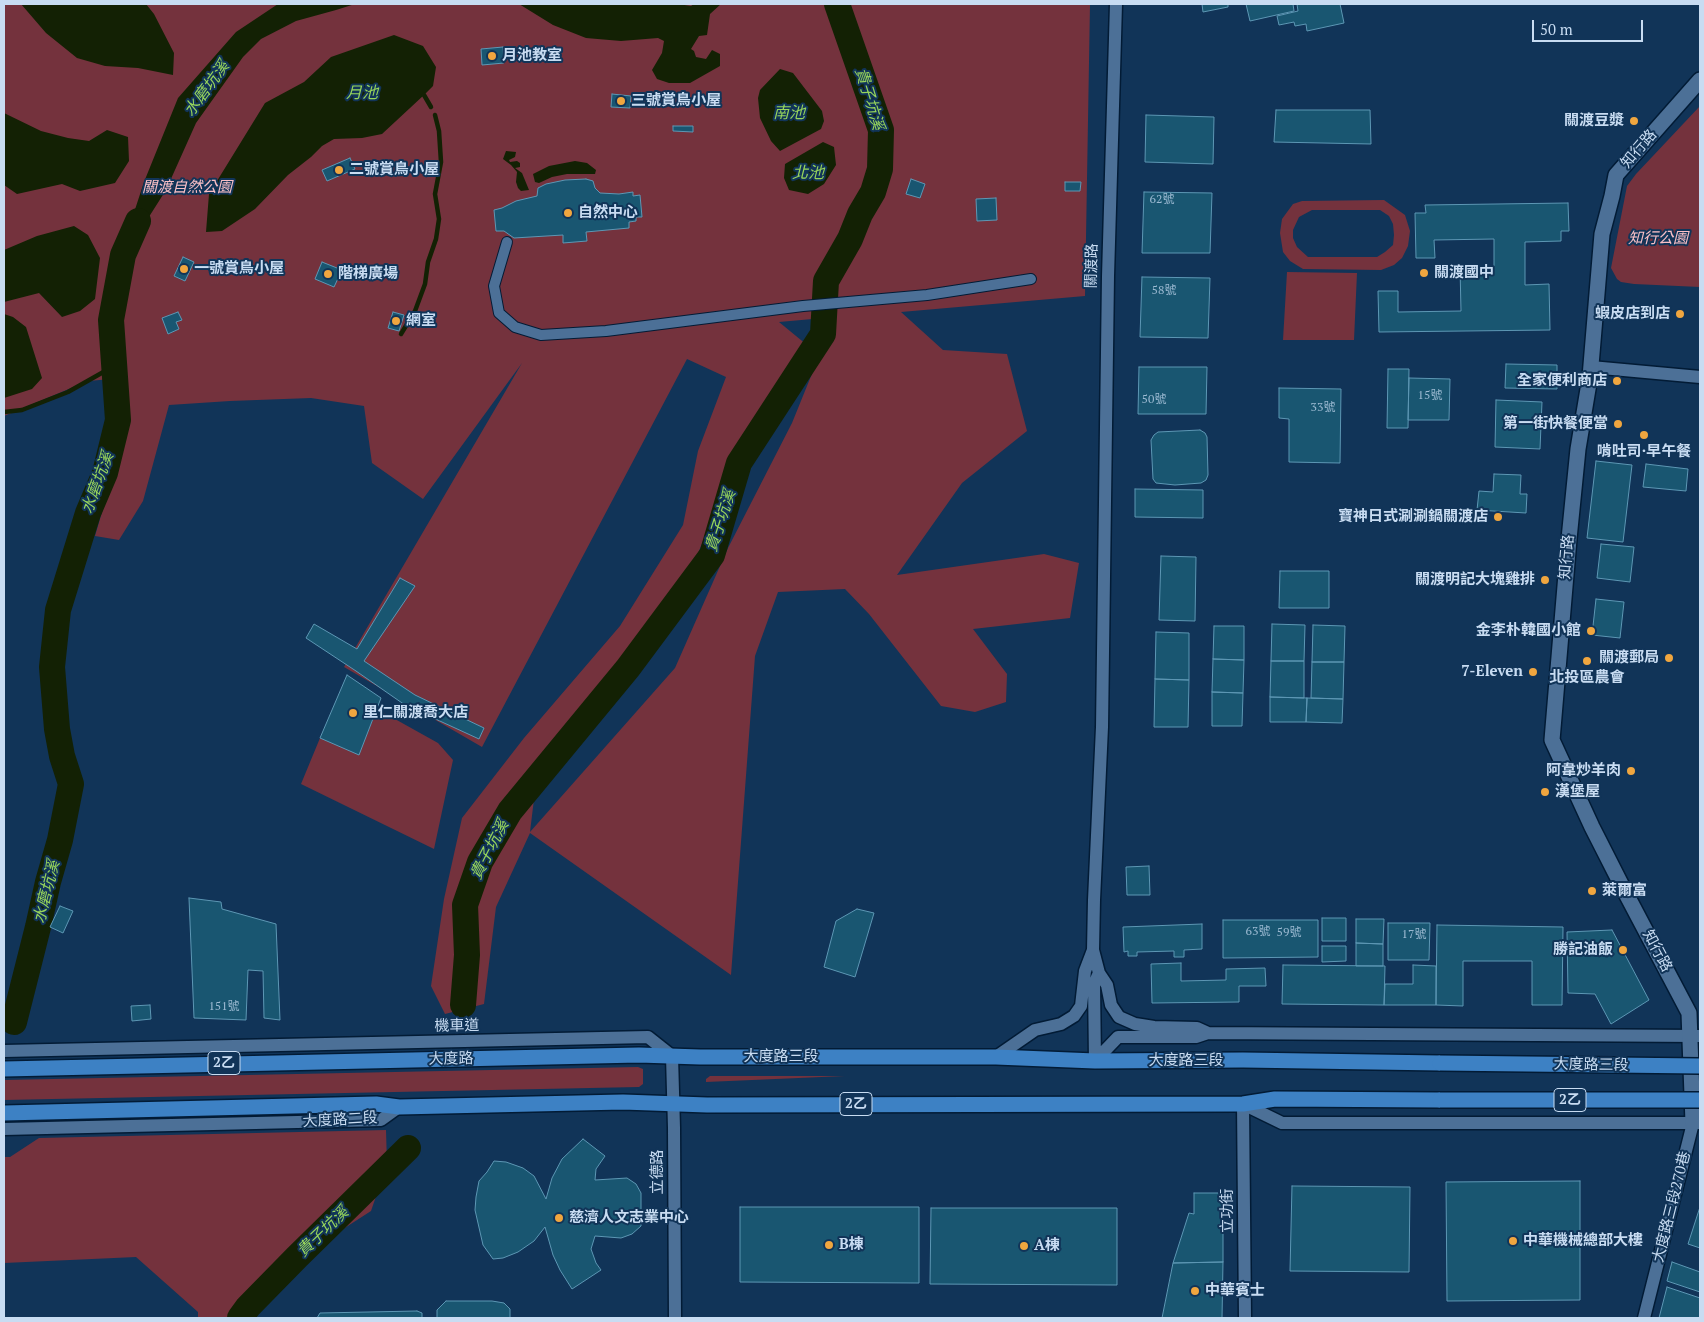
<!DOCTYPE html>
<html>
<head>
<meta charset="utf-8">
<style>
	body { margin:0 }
	#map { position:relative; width:1704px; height:1322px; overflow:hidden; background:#113458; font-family:"PT Serif",serif }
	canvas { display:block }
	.frame { position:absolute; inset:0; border:5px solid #c8dcf2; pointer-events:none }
	.scale { position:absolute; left:1532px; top:20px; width:111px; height:22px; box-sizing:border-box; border:2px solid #c8dcf2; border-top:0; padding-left:6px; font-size:15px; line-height:18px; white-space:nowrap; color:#c8dcf2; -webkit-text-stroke:4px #113458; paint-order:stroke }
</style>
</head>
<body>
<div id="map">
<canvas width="1704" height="1322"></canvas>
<div class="frame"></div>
<div class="scale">50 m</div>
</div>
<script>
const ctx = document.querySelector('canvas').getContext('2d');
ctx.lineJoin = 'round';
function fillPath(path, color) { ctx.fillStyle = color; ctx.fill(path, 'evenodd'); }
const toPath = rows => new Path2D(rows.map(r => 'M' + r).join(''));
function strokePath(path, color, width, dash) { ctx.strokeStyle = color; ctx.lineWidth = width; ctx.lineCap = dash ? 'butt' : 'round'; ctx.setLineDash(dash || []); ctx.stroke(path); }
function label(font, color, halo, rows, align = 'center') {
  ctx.font = font + ' "PT Serif","Noto Sans TC",serif'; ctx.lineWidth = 4; ctx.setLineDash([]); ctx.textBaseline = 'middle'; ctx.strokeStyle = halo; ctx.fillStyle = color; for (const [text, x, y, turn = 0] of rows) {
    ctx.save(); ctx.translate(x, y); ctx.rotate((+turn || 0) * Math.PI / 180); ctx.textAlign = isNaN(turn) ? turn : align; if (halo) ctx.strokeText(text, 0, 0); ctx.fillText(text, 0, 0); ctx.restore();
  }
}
fillPath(toPath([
	[4,4,1090,4,1085,296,901,312,943,350,1007,354,1027,431,962,483,897,575,1044,554,1079,563,1070,618,973,629,1007,674,1006,702,975,712,941,706,869,614,845,589,778,592,755,656,731,975,530,833,496,907,484,1004,445,1014,431,986,444,899,462,818,524,738,620,626,683,525,698,451,726,377,687,359,482,747,344,667,522,363,423,499,372,463,364,406,311,398,230,401,169,405,143,501,119,540,95,536,126,430,124,378,88,381,4,416],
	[835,317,792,423,728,548,675,668,530,832,539,758,622,668,697,556,730,473,807,345,779,322],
	[1700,106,1700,287,1634,284,1621,282,1617,279,1611,268,1627,186,1636,174],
	[1384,200,1405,215,1410,231,1408,246,1402,258,1394,265,1381,270,1303,269,1290,261,1283,252,1280,233,1282,219,1293,204,1302,201],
	[1312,210,1380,210,1389,216,1393,224,1394,235,1393,245,1385,252,1377,257,1308,257,1297,247,1293,238,1293,230,1299,217],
	[1287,272,1357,273,1354,340,1283,340],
	[377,709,438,743,453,760,434,849,301,784,320,738,359,754],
	[638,1067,643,1069,643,1084,639,1087,4,1100,4,1080],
	[710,1076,845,1076,706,1082,706,1079],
	[386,1130,387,1164,371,1211,326,1240,269,1270,227,1318,198,1318,198,1312,136,1257,4,1263,4,1157,10,1157,39,1138]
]), '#74323d');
fillPath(toPath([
	[21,4,146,4,154,14,174,53,173,75,138,68,105,66,77,58,46,33],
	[278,4,355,4,336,10,296,21,261,39,243,57,196,123,166,190,133,242,123,255,125,240,144,182,178,98,236,32],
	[519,4,678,4,691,6,694,4,721,4,710,14,707,35,699,36,691,49,694,51,696,57,706,59,712,50,720,54,720,66,690,83,669,83,657,79,652,70,662,53,664,41,658,38,621,41,586,38,553,25],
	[394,35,423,46,436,67,433,86,424,95,382,134,362,138,334,139,322,146,311,157,288,175,255,209,222,231,206,232,209,194,265,103,304,82,331,57],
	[780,69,793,73,822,111,824,121,821,129,780,151,771,141,760,118,758,98,760,90],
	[4,113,41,131,68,138,89,141,107,130,128,137,129,161,115,183,80,191,62,184,17,194,4,185],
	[823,142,834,147,836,165,824,184,808,194,789,190,784,178,785,164],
	[506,151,516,152,515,157,509,160,510,162,517,161,520,163,520,167,515,168,522,173,529,190,521,191,518,188,516,182,517,172,511,165,503,159],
	[575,161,587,163,596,170,595,174,567,174,552,177,539,183,535,182,533,174,549,166],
	[74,226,88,235,100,258,95,299,80,311,62,317,39,293,4,302,4,250,37,236],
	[4,314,13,317,26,327,42,378,32,389,4,398]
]), '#132104');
strokePath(toPath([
	[424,95,431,107],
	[401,334,415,311,425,284,428,262,436,239,439,219,435,194,441,162,439,131,435,115],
	[4,412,22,410,68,392,114,366]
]), '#132104', 4.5);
strokePath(toPath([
	[463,1005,467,955,465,905,480,862,510,811,628,668,712,555,739,463,823,334,826,281,850,239,860,214,873,192,880,169,881,130,837,4],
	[14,1022,38,927,48,882,60,840,71,784,62,756,57,729,52,667,58,610,88,513,105,473,118,420,111,320,123,255,138,221],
	[240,1318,248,1307,297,1257,408,1148]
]), '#132104', 26);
const building = toPath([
	[1202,4,1228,4,1228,7,1203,12,1202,4],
	[1246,4,1293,4,1294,11,1250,21,1246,4],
	[1297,4,1340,4,1344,23,1307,31,1306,24,1295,26,1294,22,1279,25,1277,16,1298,11,1297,4],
	[503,47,504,63,482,65,481,49,503,47],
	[612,94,631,96,630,108,611,107,612,94],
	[1276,110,1370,110,1371,144,1274,142,1276,110],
	[1146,115,1214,117,1213,164,1145,162,1146,115],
	[673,126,693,126,693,132,673,131,673,126],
	[350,158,355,169,327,181,322,170,350,158],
	[586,179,593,181,595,188,600,193,619,194,633,192,633,196,640,195,642,217,636,217,636,221,629,222,629,228,586,232,587,241,563,243,563,235,514,238,504,231,496,231,494,210,502,208,516,201,537,196,538,188,546,184,565,180,586,179],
	[911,179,925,184,920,198,906,194,911,179],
	[1065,182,1081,182,1080,191,1065,191,1065,182],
	[1144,192,1212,193,1210,253,1142,253,1144,192],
	[996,198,997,220,977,221,976,199,996,198],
	[1568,203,1569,231,1561,231,1561,241,1525,242,1525,285,1549,284,1550,330,1379,332,1378,291,1398,291,1398,312,1461,311,1460,267,1494,266,1494,239,1434,240,1435,258,1416,258,1415,213,1426,213,1425,205,1568,203],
	[183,257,194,262,185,281,174,276,183,257],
	[322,262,342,270,334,287,315,279,322,262],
	[1142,277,1210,278,1208,338,1140,337,1142,277],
	[178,312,182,320,176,322,179,329,168,334,162,318,178,312],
	[393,312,404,315,399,331,388,328,393,312],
	[1506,364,1557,365,1557,389,1505,388,1506,364],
	[1139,367,1207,367,1206,414,1138,414,1139,367],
	[1388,369,1409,369,1408,428,1387,428,1388,369],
	[1409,378,1450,379,1449,420,1408,420,1409,378],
	[1279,388,1341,389,1340,463,1289,462,1289,419,1279,418,1279,388],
	[1496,400,1542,402,1540,449,1495,447,1496,400],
	[1200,430,1205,433,1207,437,1208,475,1206,480,1201,483,1175,485,1156,483,1153,479,1151,440,1154,435,1158,432,1200,430],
	[1596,461,1632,465,1623,542,1587,538,1596,461],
	[1646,464,1688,469,1686,491,1643,487,1646,464],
	[1494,474,1521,475,1520,494,1527,494,1526,513,1477,510,1479,491,1493,492,1494,474],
	[1135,489,1203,490,1203,518,1135,517,1135,489],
	[1601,544,1634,547,1630,582,1597,578,1601,544],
	[1161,556,1196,557,1195,621,1159,620,1161,556],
	[1280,571,1329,571,1329,608,1279,608,1280,571],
	[400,578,415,586,364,661,415,695,484,728,479,739,405,705,356,671,306,638,314,624,357,649,400,578],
	[1596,599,1624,602,1620,638,1592,635,1596,599],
	[1272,624,1305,625,1304,661,1271,661,1272,624],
	[1313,625,1345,626,1344,662,1312,662,1313,625],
	[1214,626,1244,626,1244,660,1213,659,1214,626],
	[1156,632,1189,633,1189,680,1155,679,1156,632],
	[1213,659,1244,660,1243,693,1212,692,1213,659],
	[1271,661,1304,661,1304,698,1270,697,1271,661],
	[1312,662,1344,662,1343,699,1311,698,1312,662],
	[347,675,381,698,359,755,320,738,347,675],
	[1155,679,1189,680,1188,727,1154,727,1155,679],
	[1212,692,1243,693,1242,726,1212,726,1212,692],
	[1270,697,1307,698,1306,722,1270,722,1270,697],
	[1307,698,1343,699,1342,723,1306,722,1307,698],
	[1149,866,1150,895,1127,895,1126,867,1149,866],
	[189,898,221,902,222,909,276,924,280,1020,264,1018,263,971,248,970,246,1020,194,1018,189,898],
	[60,906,73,911,63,933,50,927,60,906],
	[857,909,874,913,855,977,824,967,836,921,857,909],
	[1322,918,1346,918,1346,941,1322,941,1322,918],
	[1356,919,1384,919,1383,944,1356,943,1356,919],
	[1223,920,1318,920,1318,957,1223,958,1223,920],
	[1388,923,1430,923,1429,960,1388,960,1388,923],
	[1202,924,1202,949,1184,950,1184,957,1174,957,1174,951,1137,952,1137,956,1128,956,1128,951,1124,952,1123,927,1202,924],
	[1437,925,1563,927,1562,1005,1532,1005,1532,961,1463,961,1463,1006,1436,1005,1437,925],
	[1612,930,1649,1000,1611,1024,1595,994,1568,993,1567,932,1612,930],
	[1356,943,1383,944,1383,966,1356,966,1356,943],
	[1322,946,1346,946,1346,961,1322,962,1322,946],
	[1181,963,1181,981,1226,980,1226,969,1265,968,1266,986,1239,986,1239,1002,1152,1003,1151,964,1181,963],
	[1283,965,1385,966,1384,1005,1282,1004,1283,965],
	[1413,965,1436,966,1436,1005,1384,1005,1385,984,1413,984,1413,965],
	[150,1005,151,1019,132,1021,131,1006,150,1005],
	[583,1139,605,1156,596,1169,595,1180,627,1178,636,1184,641,1193,641,1226,632,1234,621,1238,595,1236,591,1249,596,1263,601,1270,572,1289,560,1270,553,1255,545,1227,534,1241,518,1252,503,1258,493,1259,483,1245,475,1210,476,1197,479,1181,487,1172,494,1161,506,1162,523,1168,534,1176,546,1199,552,1178,562,1159,583,1139],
	[1580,1181,1580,1300,1447,1301,1446,1182,1580,1181],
	[1292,1186,1410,1187,1409,1272,1290,1271,1292,1186],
	[1194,1193,1223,1193,1223,1262,1173,1263,1189,1213,1194,1214,1194,1193],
	[740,1207,919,1207,919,1283,740,1282,740,1207],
	[1700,1207,1700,1248,1688,1244,1700,1207],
	[931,1208,1117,1208,1117,1285,930,1284,931,1208],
	[1223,1262,1222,1318,1162,1318,1173,1263,1223,1262],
	[1672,1262,1700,1272,1700,1292,1667,1281,1672,1262],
	[1667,1287,1700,1298,1700,1318,1659,1318,1667,1287],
	[446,1301,492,1301,504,1303,510,1309,510,1318,437,1318,437,1310,446,1301],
	[417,1311,422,1313,422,1318,317,1318,320,1313,417,1311]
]);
fillPath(building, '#195671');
strokePath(building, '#5d97b4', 1);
const pedestrian = toPath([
	[507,242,494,286,499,313,515,327,541,335,606,331,803,306,927,295,1031,279]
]);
const minor = toPath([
	[1591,367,1700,377],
	[1093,950,1099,973,1107,985,1111,1005,1119,1017,1135,1024,1154,1027,1197,1028,1208,1033],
	[4,1051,648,1037,672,1056,674,1128,675,1318],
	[996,1057,1035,1030,1061,1024,1074,1016,1081,1006,1085,971,1093,950,1094,900,1102,727,1108,276,1116,4],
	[1095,1061,1118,1037,1196,1037,1208,1033,1700,1036],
	[1095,1061,1094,984,1099,973],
	[4,1129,381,1120,399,1107],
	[1245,1318,1243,1104,1282,1123,1700,1123],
	[1644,1318,1693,1123]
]);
const tertiary = toPath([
	[1693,1123,1689,1013,1622,886,1592,827,1552,740,1569,539,1578,449,1590,377,1602,234,1612,196,1616,175,1700,80]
]);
const primary = toPath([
	[4,1069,639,1055,700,1057,996,1057,1095,1061,1243,1060,1440,1063],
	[4,1113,376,1104,399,1107,623,1102,707,1105,1243,1104,1275,1099,1440,1100]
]);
strokePath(pedestrian, '#021b35', 12);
strokePath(minor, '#021b35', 15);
strokePath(tertiary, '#021b35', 18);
strokePath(primary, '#021b35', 18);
strokePath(pedestrian, '#4c7097', 10);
strokePath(minor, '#4c7097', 12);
strokePath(tertiary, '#4c7097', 15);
strokePath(primary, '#3d81c4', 15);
const primaryBridge = toPath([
	[1440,1063,1700,1066],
	[1440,1100,1700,1100]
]);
strokePath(primaryBridge, '#021b35', 18, []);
strokePath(primaryBridge, '#3d81c4', 15);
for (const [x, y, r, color] of [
	[492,56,5,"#f0a63f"],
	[621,101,5,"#f0a63f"],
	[1634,121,5,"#f0a63f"],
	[339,170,5,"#f0a63f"],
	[568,213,5,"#f0a63f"],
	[184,269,5,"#f0a63f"],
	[1424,273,5,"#f0a63f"],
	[328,274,5,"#f0a63f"],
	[1680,314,5,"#f0a63f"],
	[396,321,5,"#f0a63f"],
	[1617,381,5,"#f0a63f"],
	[1618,424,5,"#f0a63f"],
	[1644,435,5,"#f0a63f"],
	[1498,517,5,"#f0a63f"],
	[1545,580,5,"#f0a63f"],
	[1591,631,5,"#f0a63f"],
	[1669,658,5,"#f0a63f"],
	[1587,661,5,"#f0a63f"],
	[1533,672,5,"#f0a63f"],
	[353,713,5,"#f0a63f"],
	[1631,771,5,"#f0a63f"],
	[1545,792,5,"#f0a63f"],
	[1592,891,5,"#f0a63f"],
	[1623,950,5,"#f0a63f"],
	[559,1218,5,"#f0a63f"],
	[1513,1241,5,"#f0a63f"],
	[829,1245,5,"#f0a63f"],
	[1024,1246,5,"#f0a63f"],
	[1195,1291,5,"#f0a63f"]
]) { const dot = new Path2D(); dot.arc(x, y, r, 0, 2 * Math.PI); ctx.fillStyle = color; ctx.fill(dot); strokePath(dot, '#113458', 2); }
label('12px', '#9cbad2', null, [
	["62號",1162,200],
	["58號",1164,291],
	["15號",1430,396],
	["50號",1154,400],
	["33號",1323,408],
	["63號",1258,932],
	["59號",1289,933],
	["17號",1414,935],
	["151號",224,1007]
]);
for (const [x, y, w] of [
	[224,1063,32],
	[1570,1100,32],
	[856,1104,32]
]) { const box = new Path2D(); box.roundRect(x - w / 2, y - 11.5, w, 23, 4); ctx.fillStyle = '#113458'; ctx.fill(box); strokePath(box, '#c8dcf2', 1); }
label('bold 14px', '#c8dcf2', null, [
	["2乙",224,1063],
	["2乙",1570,1100],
	["2乙",856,1104]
]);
label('bold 15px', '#c8dcf2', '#113458', [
	["月池教室",502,56],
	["三號賞鳥小屋",631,101],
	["關渡豆漿",1624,121,"right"],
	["二號賞鳥小屋",349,170],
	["自然中心",578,213],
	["一號賞鳥小屋",194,269],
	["關渡國中",1434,273],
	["階梯廣場",338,274],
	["蝦皮店到店",1670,314,"right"],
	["網室",406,321],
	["全家便利商店",1607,381,"right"],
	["第一街快餐便當",1608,424,"right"],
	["啃吐司·早午餐",1644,452,"center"],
	["寶神日式涮涮鍋關渡店",1488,517,"right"],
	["關渡明記大塊雞排",1535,580,"right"],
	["金李朴韓國小館",1581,631,"right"],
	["關渡郵局",1659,658,"right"],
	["7-Eleven",1523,672,"right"],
	["北投區農會",1587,678,"center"],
	["里仁關渡喬大店",363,713],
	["阿韋炒羊肉",1621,771,"right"],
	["漢堡屋",1555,792],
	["萊爾富",1602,891],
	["勝記油飯",1613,950,"right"],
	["慈濟人文志業中心",569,1218],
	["中華機械總部大樓",1523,1241],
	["B棟",839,1245],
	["A棟",1034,1246],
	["中華賓士",1205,1291]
], 'left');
label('15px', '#c8dcf2', '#113458', [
	["知行路",1639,149,-49],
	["關渡路",1092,266,-89],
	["知行路",1567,557,-85],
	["知行路",1657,951,62],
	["機車道",457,1026,-1],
	["大度路三段",781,1057],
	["大度路",451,1059,-1],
	["大度路三段",1186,1061],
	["大度路三段",1591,1065,1],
	["大度路二段",340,1120,-3],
	["立德路",658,1172,-90],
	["大度路三段270巷",1672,1207,-76],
	["立功街",1228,1211,-90]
]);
label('italic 15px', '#fac0c6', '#113458', [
	["關渡自然公園",187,188],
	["知行公園",1658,239]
]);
label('italic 16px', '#98d55b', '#113458', [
	["水磨坑溪",207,89,-54],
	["月池",362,93],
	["貴子坑溪",869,99,73],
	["南池",789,113],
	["北池",808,173],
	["水磨坑溪",98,483,-70],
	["貴子坑溪",721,521,-72],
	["貴子坑溪",490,850,-63],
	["水磨坑溪",47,892,-76],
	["貴子坑溪",323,1232,-44]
]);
</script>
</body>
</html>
